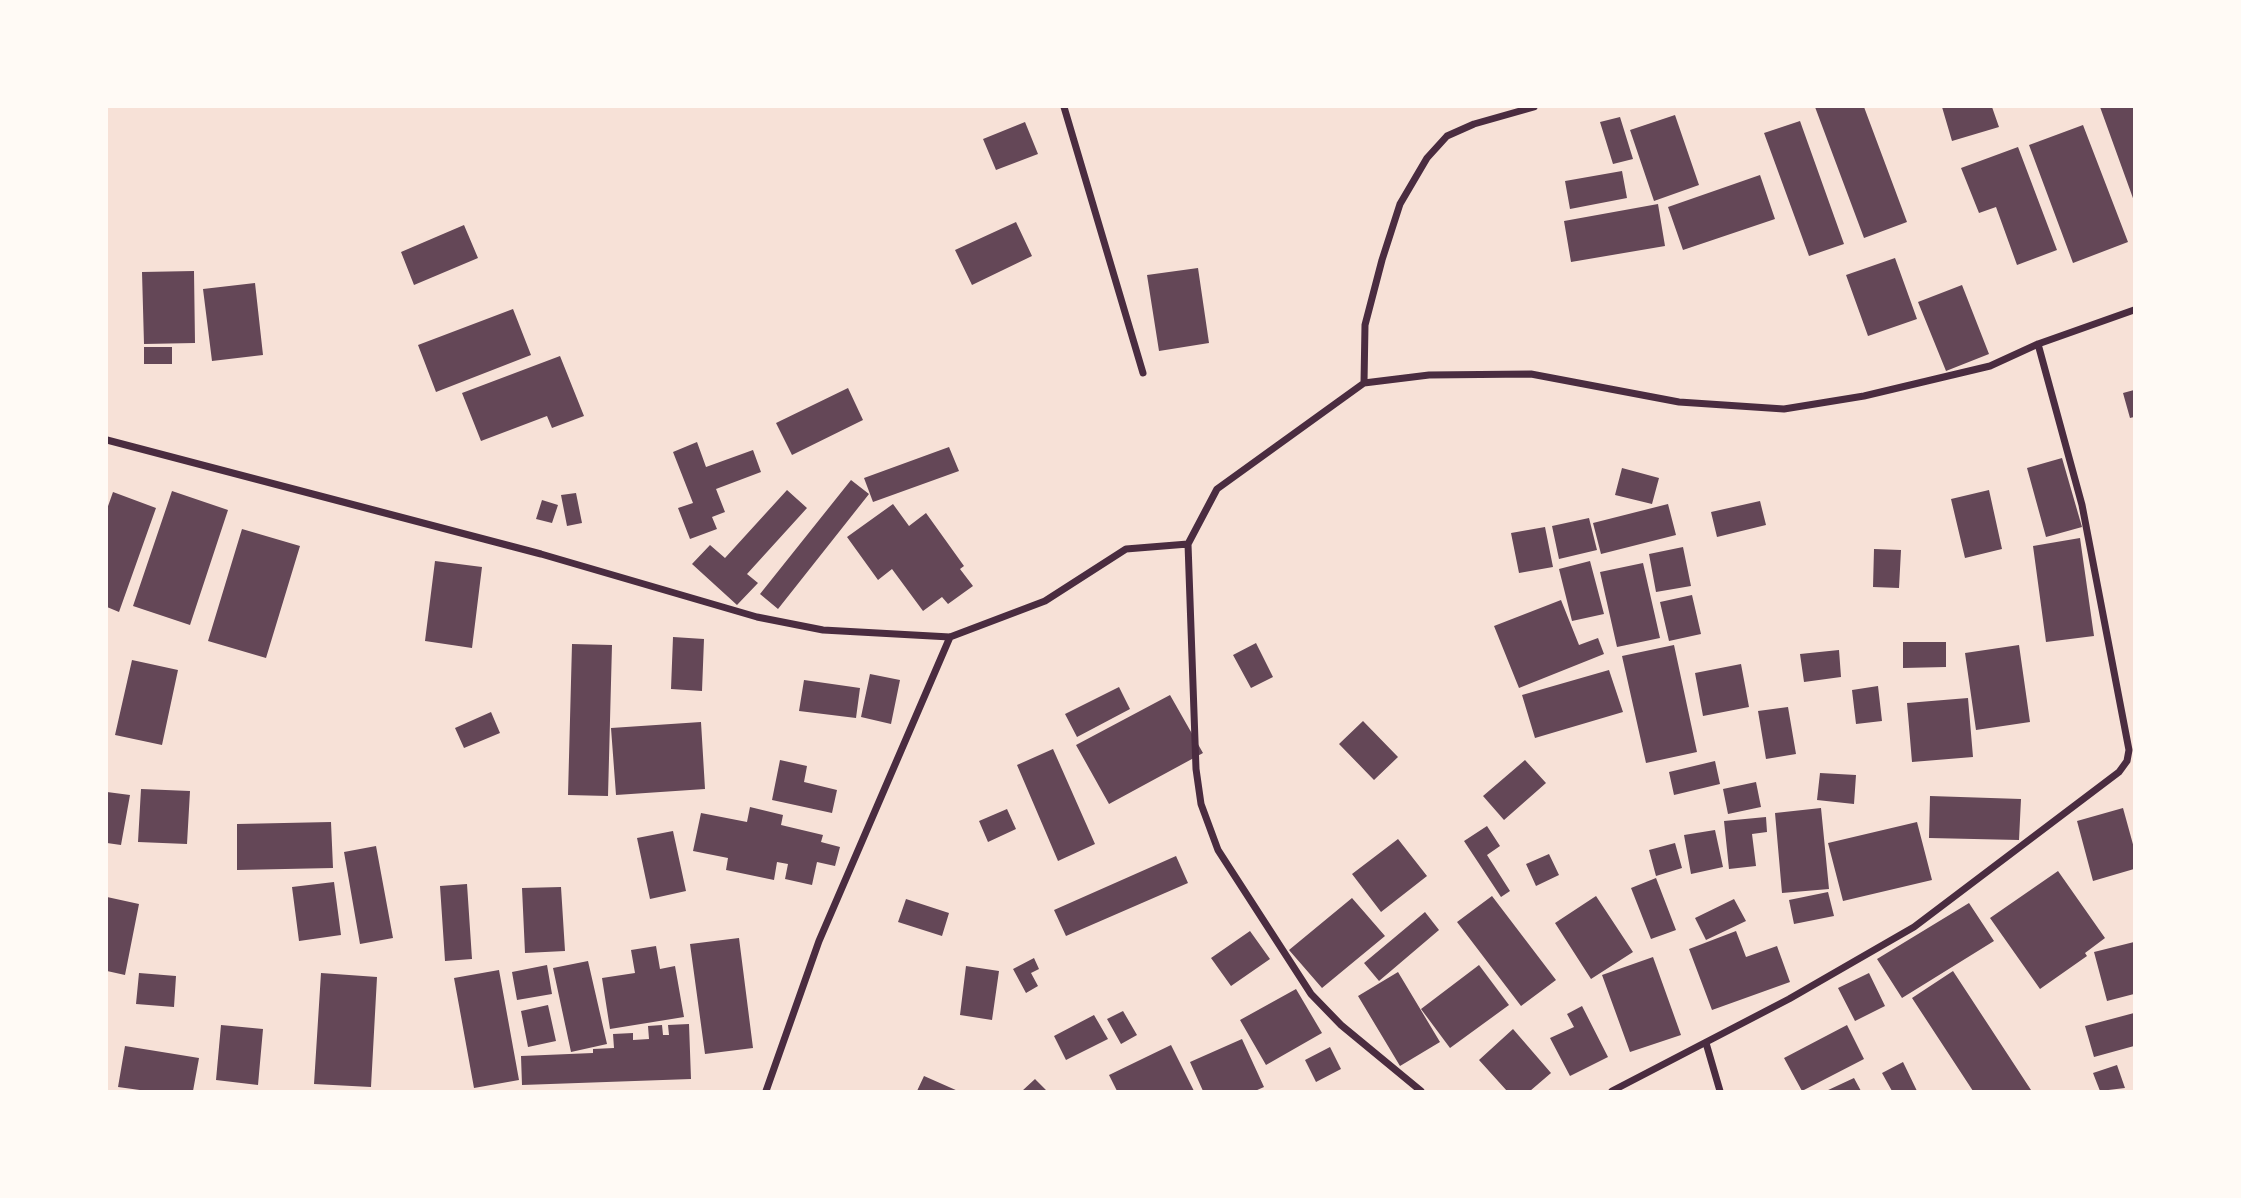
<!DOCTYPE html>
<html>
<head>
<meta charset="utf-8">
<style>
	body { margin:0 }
	#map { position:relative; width:2241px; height:1198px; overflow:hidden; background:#f7e1d7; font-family:"Noto Serif",serif }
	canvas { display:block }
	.frame { position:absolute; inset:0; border:108px solid #fffaf5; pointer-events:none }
</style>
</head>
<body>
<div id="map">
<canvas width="2241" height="1198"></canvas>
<div class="frame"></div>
</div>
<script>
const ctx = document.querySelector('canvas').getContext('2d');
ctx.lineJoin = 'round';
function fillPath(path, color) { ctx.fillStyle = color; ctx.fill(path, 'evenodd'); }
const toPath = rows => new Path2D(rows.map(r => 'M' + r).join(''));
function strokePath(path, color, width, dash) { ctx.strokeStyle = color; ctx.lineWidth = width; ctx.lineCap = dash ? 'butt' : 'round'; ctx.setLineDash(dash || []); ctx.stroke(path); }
fillPath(toPath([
	[1815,107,1864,107,1907,222,1864,238],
	[1942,107,1992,107,1999,127,1952,141],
	[2100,107,2134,107,2134,201],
	[1675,115,1699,185,1654,201,1630,130],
	[1620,117,1633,159,1613,164,1600,122],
	[1800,121,1844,244,1809,256,1764,133],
	[1025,122,1038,154,996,170,983,139],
	[2083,125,2128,242,2073,263,2029,145],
	[2018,147,2057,250,2017,265,1996,207,1979,213,1961,168],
	[1622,171,1627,198,1570,209,1565,181],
	[1760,175,1775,219,1683,250,1668,207],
	[1658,204,1665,246,1571,262,1564,221],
	[1016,222,1032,256,972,285,955,250],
	[464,225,478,258,414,285,401,252],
	[1895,258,1917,319,1868,336,1846,275],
	[1198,268,1209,343,1159,351,1147,275],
	[194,271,195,343,144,344,142,272],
	[255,283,263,355,212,361,203,289],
	[1962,285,1989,354,1946,371,1918,302],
	[513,309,531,355,436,392,418,345],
	[144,347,172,347,172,364,144,364],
	[560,356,584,416,552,428,547,416,481,441,462,393],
	[848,388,863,420,792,455,776,423],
	[2134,390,2134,417,2130,418,2123,393],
	[697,442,706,467,753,450,761,472,716,489,725,512,712,517,717,529,690,539,678,508,693,503,673,452],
	[949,447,959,471,873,502,864,478],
	[2062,458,2082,527,2046,537,2027,468],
	[1622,468,1659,478,1652,504,1615,495],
	[851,480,869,494,778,609,760,594],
	[787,490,807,508,747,574,758,583,737,605,692,564,710,545,725,558],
	[1989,490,2002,549,1965,558,1951,499],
	[172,491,228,510,190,625,133,606],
	[113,492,156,508,119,612,107,607,107,509],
	[576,493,582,523,567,526,561,495],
	[542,500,558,505,552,523,536,519],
	[1760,501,1766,525,1717,537,1711,512],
	[893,504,909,526,926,513,964,566,960,569,973,586,948,604,942,597,923,611,892,569,878,580,847,537],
	[1668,504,1676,535,1601,554,1593,523],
	[1589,518,1597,550,1559,559,1552,526],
	[1545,527,1553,567,1519,573,1511,533],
	[242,529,300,546,266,658,208,641],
	[2080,538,2094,636,2046,642,2033,546],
	[1683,547,1691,586,1656,592,1649,554],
	[1874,549,1901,550,1899,588,1873,587],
	[435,561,482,567,472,648,425,641],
	[1590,561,1604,614,1572,621,1559,569],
	[1643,563,1660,638,1617,647,1600,572],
	[1692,595,1701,634,1669,641,1660,602],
	[1561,600,1579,645,1598,638,1604,654,1519,688,1494,626],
	[673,637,704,639,702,691,671,689],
	[1903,642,1946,642,1946,667,1903,668],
	[1256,643,1273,677,1251,688,1233,655],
	[572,644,612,645,608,796,568,795],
	[1674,645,1697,752,1646,763,1622,656],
	[2019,645,2030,722,1976,730,1965,653],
	[1839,650,1841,677,1804,682,1800,654],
	[132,660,178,670,162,745,115,735],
	[1741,664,1749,707,1703,716,1695,673],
	[1609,670,1623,712,1535,738,1522,695],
	[870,674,900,680,891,724,861,717],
	[804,680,860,688,856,718,799,711],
	[1878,686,1882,721,1856,724,1852,690],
	[1119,687,1130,709,1077,737,1065,714],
	[1170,695,1203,753,1109,804,1076,745],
	[1968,698,1973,757,1912,762,1907,703],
	[1788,707,1796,754,1766,759,1758,711],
	[491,712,500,733,464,748,455,728],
	[1363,721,1398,757,1374,780,1339,744],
	[701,722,705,789,616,795,611,728],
	[1053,749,1095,844,1058,861,1017,765],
	[780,760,807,766,804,782,837,790,832,813,772,800],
	[1525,760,1546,783,1504,820,1483,796],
	[1715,761,1720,784,1674,795,1669,772],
	[1820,773,1856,775,1854,804,1817,800],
	[1756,782,1761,807,1728,814,1723,789],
	[141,789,190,791,187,844,138,842],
	[107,792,130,795,121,845,107,843],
	[1930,796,2021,799,2019,840,1929,838],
	[750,807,783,815,781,825,823,835,821,842,840,847,835,866,817,862,812,885,785,879,788,864,777,862,774,880,726,870,728,858,693,851,701,813,747,822],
	[1821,808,1829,889,1782,893,1775,813],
	[2123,808,2134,848,2134,869,2093,881,2077,821],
	[1007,809,1016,829,988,842,979,821],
	[1766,817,1767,832,1752,834,1756,866,1729,869,1724,821],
	[331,822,333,868,237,870,237,824],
	[1917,822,1932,880,1843,901,1828,843],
	[1487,826,1500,846,1487,855,1510,891,1501,897,1464,841],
	[1715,830,1723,867,1691,874,1684,835],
	[673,831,686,891,650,899,637,838],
	[1398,839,1427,876,1381,912,1352,874],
	[1675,843,1682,868,1656,876,1649,850],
	[376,846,393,938,360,944,344,852],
	[1549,854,1559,875,1536,886,1526,864],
	[1176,856,1188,883,1066,936,1054,910],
	[2058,871,2105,938,2085,953,2087,956,2040,989,1990,918],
	[1656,878,1676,930,1651,939,1631,888],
	[334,882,341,935,299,941,292,887],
	[467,884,472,959,445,961,440,886],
	[561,887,565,951,525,953,522,888],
	[1828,892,1834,916,1794,924,1789,900],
	[1492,896,1556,980,1521,1006,1457,922],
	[1596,896,1633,952,1591,979,1555,923],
	[107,897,139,904,125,975,107,971],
	[1352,898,1385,936,1322,988,1289,950],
	[906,899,949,913,942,936,898,922],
	[1734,899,1746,921,1706,940,1695,918],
	[1969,903,1994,941,1902,998,1877,959],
	[1425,912,1439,930,1379,981,1364,963],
	[1250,931,1270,959,1231,986,1211,958],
	[1736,931,1746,957,1777,946,1790,982,1712,1010,1689,949],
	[739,938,753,1048,705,1054,690,944],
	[2134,942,2134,994,2107,1001,2094,952],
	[656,946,660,969,675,966,684,1017,610,1029,602,978,635,973,631,950],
	[1653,957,1681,1035,1630,1052,1602,975],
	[1034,958,1039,969,1031,973,1038,986,1026,993,1013,969],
	[588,961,607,1044,571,1052,553,968],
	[547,965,552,994,517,1000,512,972],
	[1479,965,1509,1005,1450,1048,1421,1009],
	[966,966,999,971,992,1020,960,1015],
	[499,970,519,1080,474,1088,454,978],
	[1953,971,2031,1090,2028,1091,1973,1091,1912,998],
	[1398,972,1440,1042,1400,1066,1358,996],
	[139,973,176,976,174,1007,136,1004],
	[321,973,377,977,371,1087,314,1084],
	[1869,973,1885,1006,1855,1021,1838,988],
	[1296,989,1322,1033,1266,1065,1240,1020],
	[548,1005,556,1041,528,1047,521,1011],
	[1582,1006,1608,1057,1570,1076,1550,1038,1574,1027,1567,1014],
	[1123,1011,1137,1035,1121,1044,1107,1019],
	[2134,1013,2134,1046,2094,1057,2085,1026],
	[1094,1015,1108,1039,1066,1060,1054,1036],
	[689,1024,691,1079,522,1085,521,1056,593,1053,593,1049,614,1048,613,1034,633,1033,633,1040,649,1039,648,1026,662,1025,663,1035,669,1035,668,1025],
	[221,1025,263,1029,258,1085,216,1080],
	[1847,1025,1864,1059,1802,1091,1784,1058],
	[1513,1029,1551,1073,1530,1091,1507,1091,1479,1060],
	[1242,1039,1264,1087,1255,1091,1203,1091,1190,1062],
	[1171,1045,1194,1091,1117,1091,1109,1075],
	[125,1046,199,1058,193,1091,147,1091,118,1087],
	[1330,1047,1341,1069,1316,1082,1305,1060],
	[1903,1062,1917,1091,1892,1091,1882,1073],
	[2117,1065,2125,1088,2100,1091,2093,1073],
	[924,1076,958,1091,917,1091],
	[1854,1078,1861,1091,1826,1091],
	[1035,1079,1047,1091,1022,1091]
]), '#644757');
strokePath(toPath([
	[1064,107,1143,373],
	[1364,383,1365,325,1382,260,1400,204,1427,158,1447,136,1474,124,1534,107],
	[107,440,541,554,757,617,823,630,950,637,1045,601,1126,549,1188,544,1217,489,1364,383,1429,375,1531,374,1679,402,1784,409,1864,396,1990,366,2038,344,2134,310],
	[1188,544,1196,769,1201,804,1218,850,1311,994,1341,1025,1421,1091],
	[1706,1043,1720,1091],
	[766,1091,819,941,950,637],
	[1612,1091,1789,999,1914,927,2119,772,2127,761,2129,750,2082,505,2038,344]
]), '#4a2c40', 7);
</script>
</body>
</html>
